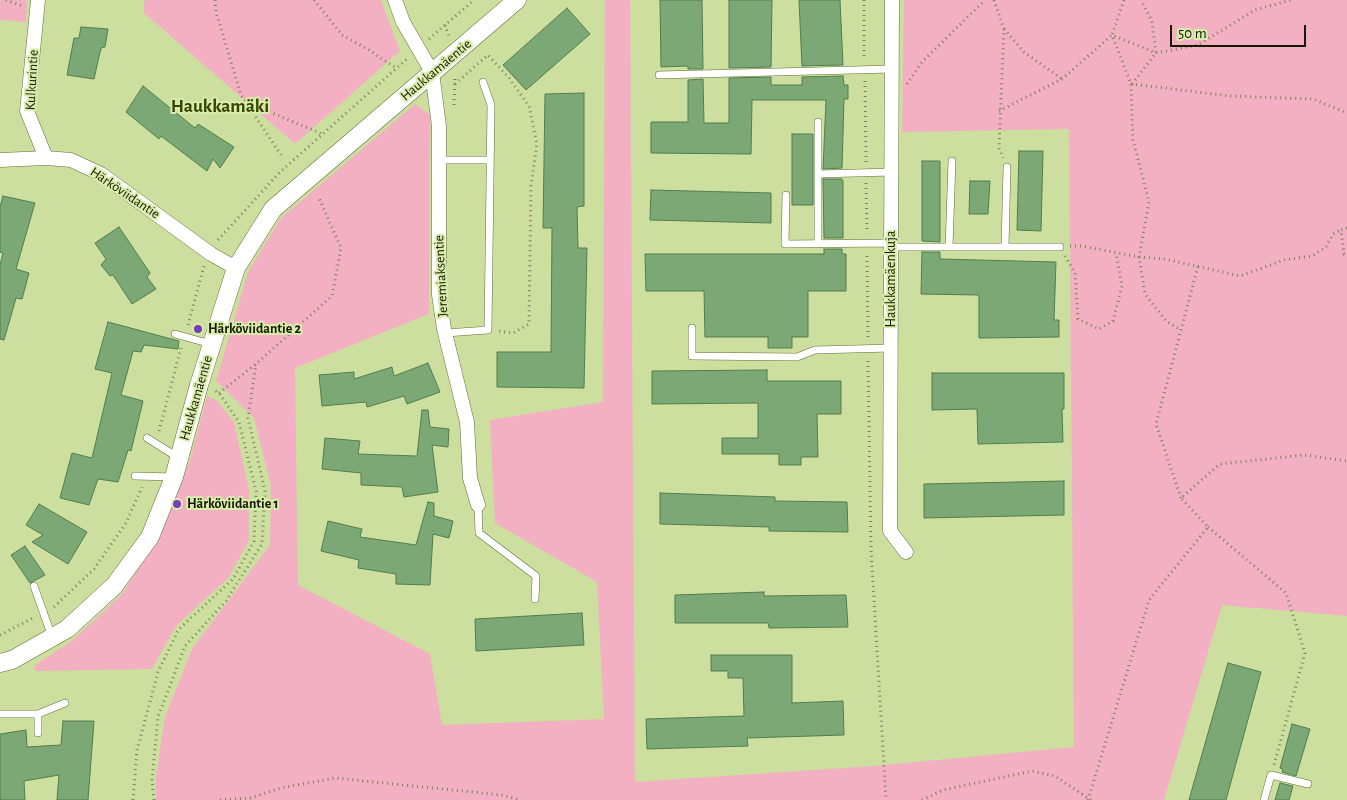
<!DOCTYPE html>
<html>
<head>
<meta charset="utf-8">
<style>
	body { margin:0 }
	#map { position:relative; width:1347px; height:800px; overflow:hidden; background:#ccdf9e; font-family:"Alegreya Sans",sans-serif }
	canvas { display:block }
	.scale { position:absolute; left:1170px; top:25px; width:136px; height:22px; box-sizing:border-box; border:2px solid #151b03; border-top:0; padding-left:6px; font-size:15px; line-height:18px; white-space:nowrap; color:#151b03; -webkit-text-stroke:4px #d9ecab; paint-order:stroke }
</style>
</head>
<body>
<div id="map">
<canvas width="1347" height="800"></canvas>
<div class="scale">50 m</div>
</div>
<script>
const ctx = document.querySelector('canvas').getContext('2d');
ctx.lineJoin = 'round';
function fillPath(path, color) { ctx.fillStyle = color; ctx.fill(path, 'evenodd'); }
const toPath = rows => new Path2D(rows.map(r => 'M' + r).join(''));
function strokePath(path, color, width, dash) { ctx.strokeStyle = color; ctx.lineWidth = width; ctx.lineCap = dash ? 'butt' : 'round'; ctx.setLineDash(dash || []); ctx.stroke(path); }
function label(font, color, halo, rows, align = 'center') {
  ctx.font = font + ' "Alegreya Sans",sans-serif'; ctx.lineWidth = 4; ctx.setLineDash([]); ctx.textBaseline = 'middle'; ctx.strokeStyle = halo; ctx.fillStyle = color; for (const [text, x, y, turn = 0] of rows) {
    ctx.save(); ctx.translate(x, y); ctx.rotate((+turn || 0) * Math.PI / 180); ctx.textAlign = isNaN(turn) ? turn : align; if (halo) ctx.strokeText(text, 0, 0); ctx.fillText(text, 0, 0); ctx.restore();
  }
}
fillPath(toPath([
	[0,0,27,0,26,22,0,20],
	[144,0,381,0,400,51,295,144,144,13],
	[605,0,630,0,635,782,874,766,1074,747,1069,129,902,132,904,0,1347,0,1347,616,1222,605,1164,800,156,800,156,777,165,717,192,649,270,545,271,486,254,418,216,381,248,272,281,218,415,104,430,115,429,314,295,368,298,585,430,654,442,725,604,719,597,582,495,523,490,420,603,402],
	[207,396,216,400,234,422,249,490,249,540,229,577,176,626,152,669,35,671,35,665,72,641,122,594,157,540,190,461]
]), '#f2b0c2');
const building = toPath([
	[660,0,702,0,703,69,688,69,688,66,661,67,660,0],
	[729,0,772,0,771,67,729,68,729,0],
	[799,0,840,0,843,65,802,66,799,0],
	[567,8,590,34,526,90,503,65,567,8],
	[81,27,108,29,105,47,101,48,94,79,67,75,74,38,79,38,81,27],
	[843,76,844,85,848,85,848,99,844,99,842,168,823,169,826,100,752,100,751,154,651,153,651,122,688,122,688,80,703,79,704,123,729,123,729,78,771,77,771,85,802,85,802,77,843,76],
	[143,86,195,128,198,124,234,147,220,168,213,159,207,171,161,136,159,139,126,112,143,86],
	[584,93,584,206,577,207,578,248,587,248,584,388,497,387,497,352,551,352,552,228,543,228,545,94,584,93],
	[792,134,813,134,813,205,792,205,792,134],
	[1019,151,1043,151,1041,231,1017,230,1019,151],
	[922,161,940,161,940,242,922,241,922,161],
	[823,179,842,179,843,181,843,238,824,238,823,179],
	[970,181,990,181,988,214,969,214,970,181],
	[651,190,771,193,771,223,650,220,651,190],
	[3,196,35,203,16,269,29,273,22,299,16,298,4,340,0,339,0,265,3,253,0,252,0,207,3,196],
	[119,227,150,273,147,277,156,289,132,304,113,275,110,276,101,265,106,259,95,243,119,227],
	[824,249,842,249,842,254,846,254,846,291,808,291,808,337,792,337,792,348,768,348,768,337,705,337,704,291,646,291,645,254,824,254,824,249],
	[922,252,940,252,940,259,1056,262,1054,320,1059,320,1059,337,979,338,979,295,921,294,922,252],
	[108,322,179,341,178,349,144,345,141,352,133,351,121,395,143,401,131,451,128,450,118,482,98,479,89,505,60,498,72,453,92,458,112,373,95,369,108,322],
	[428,363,440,392,407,404,404,396,367,407,366,402,322,406,319,375,354,372,354,379,392,367,394,376,428,363],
	[767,370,767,381,841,381,841,414,817,414,818,457,801,457,801,465,779,465,779,454,722,454,722,438,758,438,758,403,652,404,652,371,767,370],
	[932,373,1064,373,1064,409,1062,409,1063,442,978,444,977,409,932,410,932,373],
	[422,410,428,410,430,427,449,429,448,447,432,445,438,492,404,497,402,487,361,485,361,473,322,469,325,438,360,441,358,454,417,456,422,410],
	[1064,481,1064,515,924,518,924,484,1064,481],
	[660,493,775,497,775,501,847,502,848,532,769,531,769,527,660,524,660,493],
	[428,502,434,503,434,516,453,521,449,538,433,534,430,585,396,584,396,574,358,568,359,560,321,551,328,521,362,529,360,537,416,545,428,502],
	[39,504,87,532,68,564,32,542,43,535,26,525,39,504],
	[25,546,45,575,30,583,11,555,25,546],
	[764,592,764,596,846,595,848,627,769,628,768,623,675,623,675,595,764,592],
	[582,613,584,645,476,651,475,619,582,613],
	[711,655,792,655,792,703,843,701,844,735,747,738,748,746,647,749,646,719,744,716,743,678,728,678,728,671,711,671,711,655],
	[1228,663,1261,672,1226,800,1189,800,1228,663],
	[63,721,94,721,88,800,57,800,59,775,24,781,25,800,0,800,0,734,26,730,27,747,61,745,63,721],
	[1292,724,1310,729,1296,776,1282,772,1283,769,1280,768,1292,724],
	[1280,783,1293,786,1289,800,1275,800,1280,783]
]);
fillPath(building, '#7ca875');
strokePath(building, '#527d4c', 1);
const service = toPath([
	[659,75,892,69],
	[818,122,818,174,892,172],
	[439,160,490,160],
	[786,195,785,244,891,243],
	[818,244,818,174],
	[891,247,1060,247],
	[949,247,952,161],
	[1005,247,1007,167],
	[692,328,692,356,797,357,815,350,891,348],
	[445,333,488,330,491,105,483,82],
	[175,334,211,344],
	[147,438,179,458],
	[135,476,174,477],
	[478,505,479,533,536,576,535,599],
	[34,586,52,637],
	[0,714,38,714,65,703],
	[38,733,38,714],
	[1264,800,1271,775,1308,784]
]);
const minor = toPath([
	[38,0,27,111,46,158],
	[395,0,403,22,432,72,439,126,439,295,444,329,467,422,470,478,478,505],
	[892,0,890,531,906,552],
	[0,160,46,158,71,160,101,174,211,254,236,268]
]);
const tertiary = toPath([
	[0,663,12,660,67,629,114,586,150,537,174,477,199,385,236,268,273,209,517,0]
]);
strokePath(service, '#5f6e32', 8);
strokePath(minor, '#5f6e32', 15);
strokePath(tertiary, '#5f6e32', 19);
strokePath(toPath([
	[6,0,22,6],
	[215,0,216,12,241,95,281,155],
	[314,0,342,35,369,50,396,68],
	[864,0,864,59],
	[994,0,1004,29,999,148,1003,158],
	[1124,0,1112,35,1131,84,1133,140,1149,202,1139,257,1145,294,1166,321,1181,330],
	[445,25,449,36],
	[1004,29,1024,52,1062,79],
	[429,39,474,0],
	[865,81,866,162],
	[455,84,488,55,509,78,529,106,537,144,531,186,529,324,513,333,498,331],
	[907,84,922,62,985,0],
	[1131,84,1230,96,1313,99,1347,113],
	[1132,84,1156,53,1152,21,1141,0],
	[246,102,322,134],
	[454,105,455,76],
	[999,111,1062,79,1112,35,1156,53,1198,45,1255,10,1291,0],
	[866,183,867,232],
	[1347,228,1341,230,1344,254,1347,255],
	[218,240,279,173,408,58],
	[1070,246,1082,246,1139,257,1165,259,1240,276,1284,260,1312,256,1326,247,1333,234,1341,230],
	[867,256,868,337],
	[1065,256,1075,273,1078,319,1099,329,1113,321,1122,286,1116,253],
	[188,325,204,266],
	[868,361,871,549,886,800],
	[219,393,256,364,332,296,341,248,318,196],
	[159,431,181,348],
	[1181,498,1156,424,1198,266],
	[1208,527,1286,593,1305,653,1274,765],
	[54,607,94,569,126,523,142,487],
	[0,635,33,618],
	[133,800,137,750,158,672,179,629,233,579,254,541,256,491,239,422,219,393,214,390],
	[154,800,152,780,158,717,185,646,226,601,262,544,265,491,248,418,256,364],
	[220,800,250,798,281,788,335,778,501,795,521,800],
	[922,800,943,790,1032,771,1055,776,1091,800],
	[1088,800,1149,600,1208,527,1181,498,1220,464,1304,455,1347,461]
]), '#778456', 3, [1, 4]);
strokePath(service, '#fff', 7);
strokePath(minor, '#fff', 14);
strokePath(tertiary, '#fff', 18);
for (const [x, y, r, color] of [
	[198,329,5,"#763fb6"],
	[177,504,5,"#763fb6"]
]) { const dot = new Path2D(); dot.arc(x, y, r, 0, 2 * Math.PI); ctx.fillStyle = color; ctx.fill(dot); strokePath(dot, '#d9ecab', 2); }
label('14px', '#151b03', '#d9ecab', [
	["Haukkamäentie",436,70,-40],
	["Kulkurintie",32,80,-87],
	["Härköviidantie",125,193,34],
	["Jeremiaksentie",441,276,-93],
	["Haukkamäenkuja",891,279,-90],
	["Haukkamäentie",196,398,-74]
]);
label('bold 14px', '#151b03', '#d9ecab', [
	["Härköviidantie 2",208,329],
	["Härköviidantie 1",187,504]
], 'left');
label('bold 19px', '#374400', '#d9ecab', [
	["Haukkamäki",220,106]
]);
</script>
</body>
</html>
